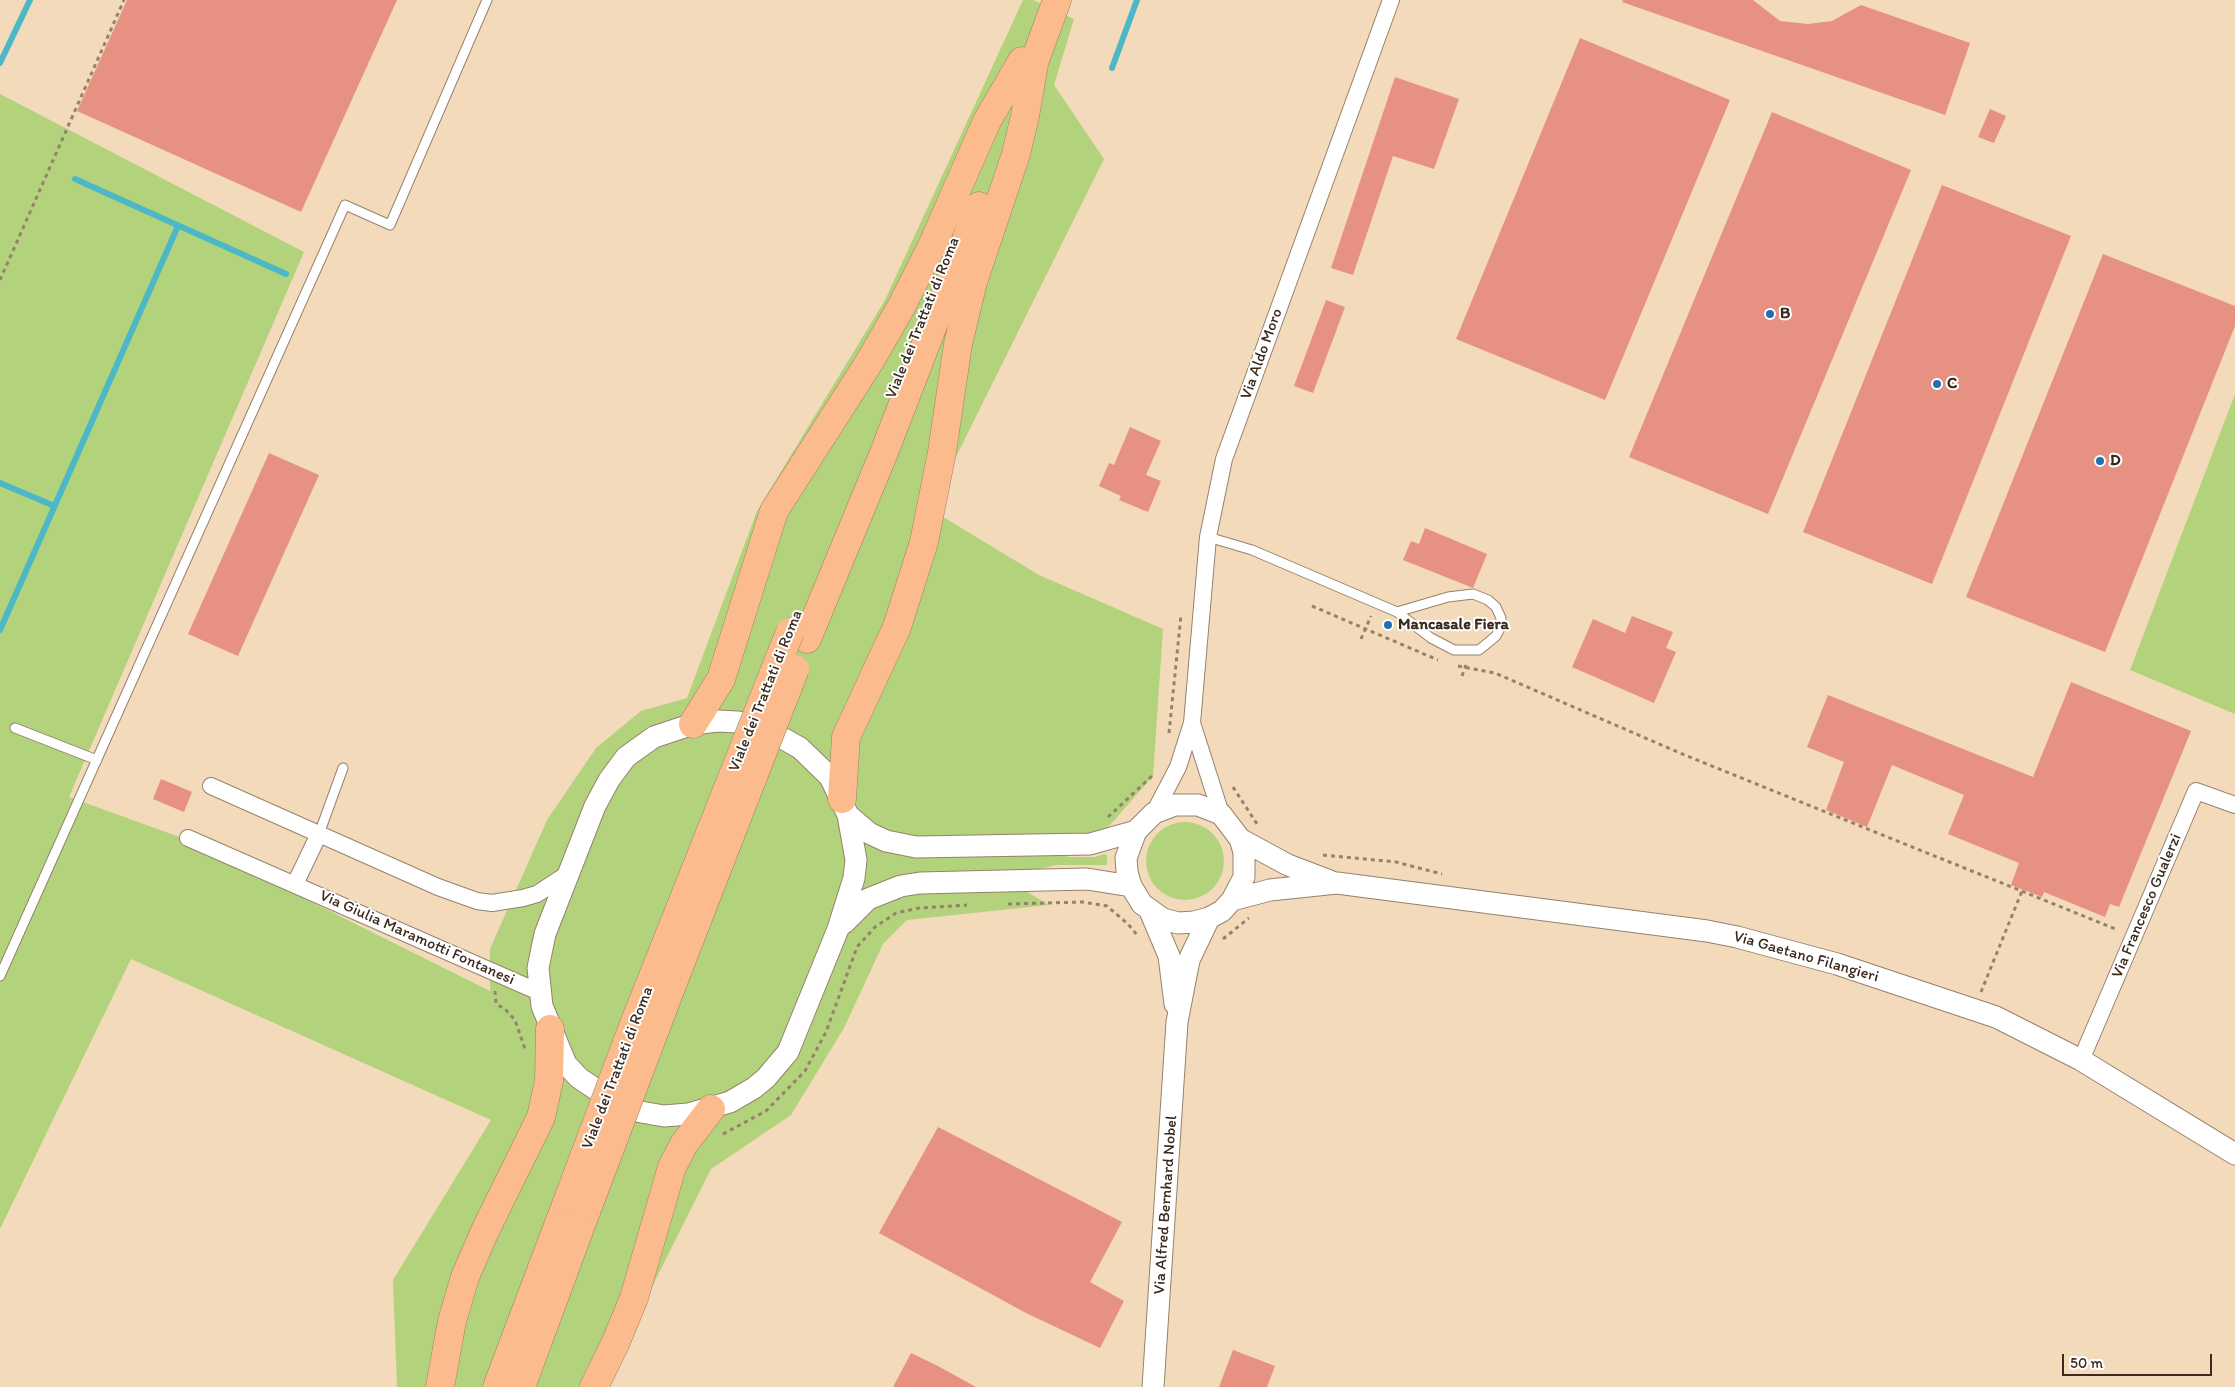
<!DOCTYPE html>
<html>
<head>
<meta charset="utf-8">
<style>
	body { margin:0 }
	#map { position:relative; width:2235px; height:1387px; overflow:hidden; background:#f2dabb; font-family:Itim,sans-serif }
	canvas { display:block }
	.scale { position:absolute; left:2062px; top:1354px; width:150px; height:22px; box-sizing:border-box; border:2px solid #3b2a1e; border-top:0; padding-left:6px; font-size:15px; line-height:18px; white-space:nowrap; color:#3b2a1e; -webkit-text-stroke:4px #fff; paint-order:stroke }
</style>
</head>
<body>
<div id="map">
<canvas width="2235" height="1387"></canvas>
<div class="scale">50 m</div>
</div>
<script>
const ctx = document.querySelector('canvas').getContext('2d');
ctx.lineJoin = 'round';
function fillPath(path, color) { ctx.fillStyle = color; ctx.fill(path, 'evenodd'); }
const toPath = rows => new Path2D(rows.map(r => 'M' + r).join(''));
function strokePath(path, color, width, dash) { ctx.strokeStyle = color; ctx.lineWidth = width; ctx.lineCap = dash ? 'butt' : 'round'; ctx.setLineDash(dash || []); ctx.stroke(path); }
function label(font, color, halo, rows, align = 'center') {
  ctx.font = font + ' Itim,sans-serif'; ctx.lineWidth = 4; ctx.setLineDash([]); ctx.textBaseline = 'middle'; ctx.strokeStyle = halo; ctx.fillStyle = color; for (const [text, x, y, turn = 0] of rows) {
    ctx.save(); ctx.translate(x, y); ctx.rotate((+turn || 0) * Math.PI / 180); ctx.textAlign = isNaN(turn) ? turn : align; if (halo) ctx.strokeText(text, 0, 0); ctx.fillText(text, 0, 0); ctx.restore();
  }
}
fillPath(toPath([
	[1023,0,1033,0,1074,19,1054,85,1104,159,930,509,1039,575,1163,629,1153,776,1110,825,1067,857,1095,857,1104,854,1107,855,1107,865,1056,865,1004,878,1049,905,907,920,883,944,844,1028,791,1115,711,1169,602,1387,397,1387,393,1280,491,1120,131,959,0,1229,0,94,304,252,69,797,185,839,490,991,490,949,547,820,596,748,641,711,687,698,757,511,885,300],
	[2235,394,2235,714,2130,670],
	'1146 861a39 39 0 1 1 78 0a39 39 0 1 1-78 0Z'
]), '#b2d37b');
strokePath(toPath([
	[0,63,30,0],
	[1112,68,1137,0],
	[75,179,286,274],
	[0,483,52,505],
	[0,630,178,226]
]), '#4cb8c7', 6);
fillPath(toPath([
	[127,0,397,0,301,212,77,111],
	[1623,0,1753,0,1780,21,1808,24,1832,21,1861,5,1970,43,1945,115,1622,2],
	[1580,38,1730,100,1605,400,1456,339],
	[1395,77,1459,99,1434,169,1393,156,1353,275,1331,268],
	[1990,109,2006,116,1994,143,1978,137],
	[1772,112,1911,170,1768,514,1629,457],
	[1942,185,2071,236,1932,584,1803,532],
	[2103,254,2235,306,2235,326,2105,652,1966,597],
	[1326,300,1345,307,1313,393,1294,386],
	[1130,427,1161,441,1146,475,1161,481,1148,512,1119,500,1121,496,1099,486,1109,463,1114,465],
	[269,453,319,475,238,656,188,634],
	[1425,528,1487,554,1473,588,1403,560,1411,541,1419,544],
	[1632,616,1673,632,1666,648,1676,652,1654,703,1572,667,1593,619,1625,633],
	[2071,682,2191,731,2119,907,2110,904,2105,917,2044,892,2042,897,2011,885,2019,863,1948,834,1964,795,1892,765,1867,827,1826,810,1844,762,1807,747,1828,695,2033,777],
	[161,779,192,792,184,812,153,799],
	[938,1127,1122,1222,1090,1282,1124,1301,1100,1348,1026,1313,879,1233],
	[1233,1350,1275,1366,1267,1387,1219,1387],
	[911,1353,938,1366,976,1387,893,1387]
]), '#e79182');
const service = toPath([
	[1208,537,1252,550,1397,612,1431,638,1454,650,1479,650,1496,636,1500,628,1501,618,1496,607,1488,600,1473,594,1448,597,1397,612],
	[15,728,97,760],
	[319,834,343,768],
	[0,976,345,205,390,225,487,0]
]);
const minor = toPath([
	[1192,723,1221,814],
	[211,786,438,887,477,901,492,903,523,898,537,894,569,873],
	[1154,813,1178,767,1192,723,1208,537,1224,459,1391,0],
	[188,838,539,992],
	[295,884,319,834],
	[2081,1060,2196,791,2235,805]
]);
const tertiary = toPath([
	[717,721,738,722,762,728,784,739,800,748,830,777,848,815,856,860,854,878,838,929,788,1052,766,1078,754,1088,730,1102,688,1114,664,1116,641,1112,615,1102,579,1078,566,1064,542,1006,538,968,545,934,595,806,609,780,626,757,654,737,693,724,717,721],
	[848,815,869,833,886,841,916,847,1090,844,1136,831],
	[1240,839,1288,865,1330,881],
	[1232,900,1244,877,1244,852,1240,839,1221,814,1198,805,1175,805,1154,813,1136,831,1126,858,1127,872,1131,886,1142,904,1163,919,1178,923,1194,922,1209,918,1222,911,1232,900,1270,890,1337,883,1707,931,1737,937,1837,964,1996,1017,2081,1060,2235,1154],
	[1150,911,1169,956,1175,1004],
	[844,923,868,899,901,886,920,883,1087,879,1131,886],
	[1153,1387,1177,1022,1189,960,1209,918]
]);
const trunk = toPath([
	[1027,82,1057,0],
	[807,639,885,450,979,206],
	[693,724,721,679,774,511,870,361,901,307,932,246,987,121,1022,61],
	[842,799,846,737,897,627,924,542,942,452,958,344,973,282,1016,154,1025,116,1034,64],
	[440,1387,452,1321,465,1277,485,1231,541,1117,549,1081,550,1029],
	[497,1387,567,1202],
	[521,1387,587,1209],
	[594,1387,615,1344,634,1298,672,1167,684,1144,711,1109]
]);
strokePath(service, '#96826c', 11);
strokePath(minor, '#96826c', 18);
strokePath(tertiary, '#96826c', 23);
strokePath(trunk, '#96826c', 29);
strokePath(toPath([
	[0,280,124,0],
	[1312,606,1438,660],
	[1361,639,1371,616],
	[1458,666,1495,673,1687,756,2118,930],
	[1462,676,1466,665],
	[1169,733,1181,615],
	[1233,787,1257,824],
	[1108,817,1153,775],
	[1323,855,1396,862,1442,874],
	[1008,904,1082,902,1107,906,1128,924,1137,935],
	[1223,939,1249,918],
	[495,991,496,1004,505,1009,515,1020,525,1049],
	[1981,992,2022,891],
	[723,1134,766,1111,805,1071,826,1032,857,947,875,927,896,913,919,908,967,905]
]), '#96826c', 3, [4, 4]);
strokePath(service, '#fff', 9);
strokePath(minor, '#fff', 16);
strokePath(tertiary, '#fff', 21);
strokePath(trunk, '#fbbb8c', 28);
const trunkBridge = toPath([
	[567,1202,634,1024,790,632],
	[587,1209,672,985,795,669]
]);
strokePath(trunkBridge, '#96826c', 29, []);
strokePath(trunkBridge, '#fbbb8c', 28);
for (const [x, y, r, color] of [
	[1770,314,5,"#1f6fb2"],
	[1937,384,5,"#1f6fb2"],
	[2100,461,5,"#1f6fb2"],
	[1388,625,5,"#1f6fb2"]
]) { const dot = new Path2D(); dot.arc(x, y, r, 0, 2 * Math.PI); ctx.fillStyle = color; ctx.fill(dot); strokePath(dot, '#fff', 2); }
label('bold 16px', '#3b2a1e', '#fff', [
	["B",1780,314],
	["C",1947,384],
	["D",2110,461],
	["Mancasale Fiera",1398,625]
], 'left');
label('16px', '#3b2a1e', '#fff', [
	["Viale dei Trattati di Roma",923,318,-68],
	["Via Aldo Moro",1262,354,-70],
	["Viale dei Trattati di Roma",766,691,-68],
	["Via Francesco Gualerzi",2147,906,-67],
	["Via Giulia Maramotti Fontanesi",417,938,24],
	["Via Gaetano Filangieri",1806,957,16],
	["Viale dei Trattati di Roma",618,1068,-69],
	["Via Alfred Bernhard Nobel",1166,1205,-86]
]);
</script>
</body>
</html>
